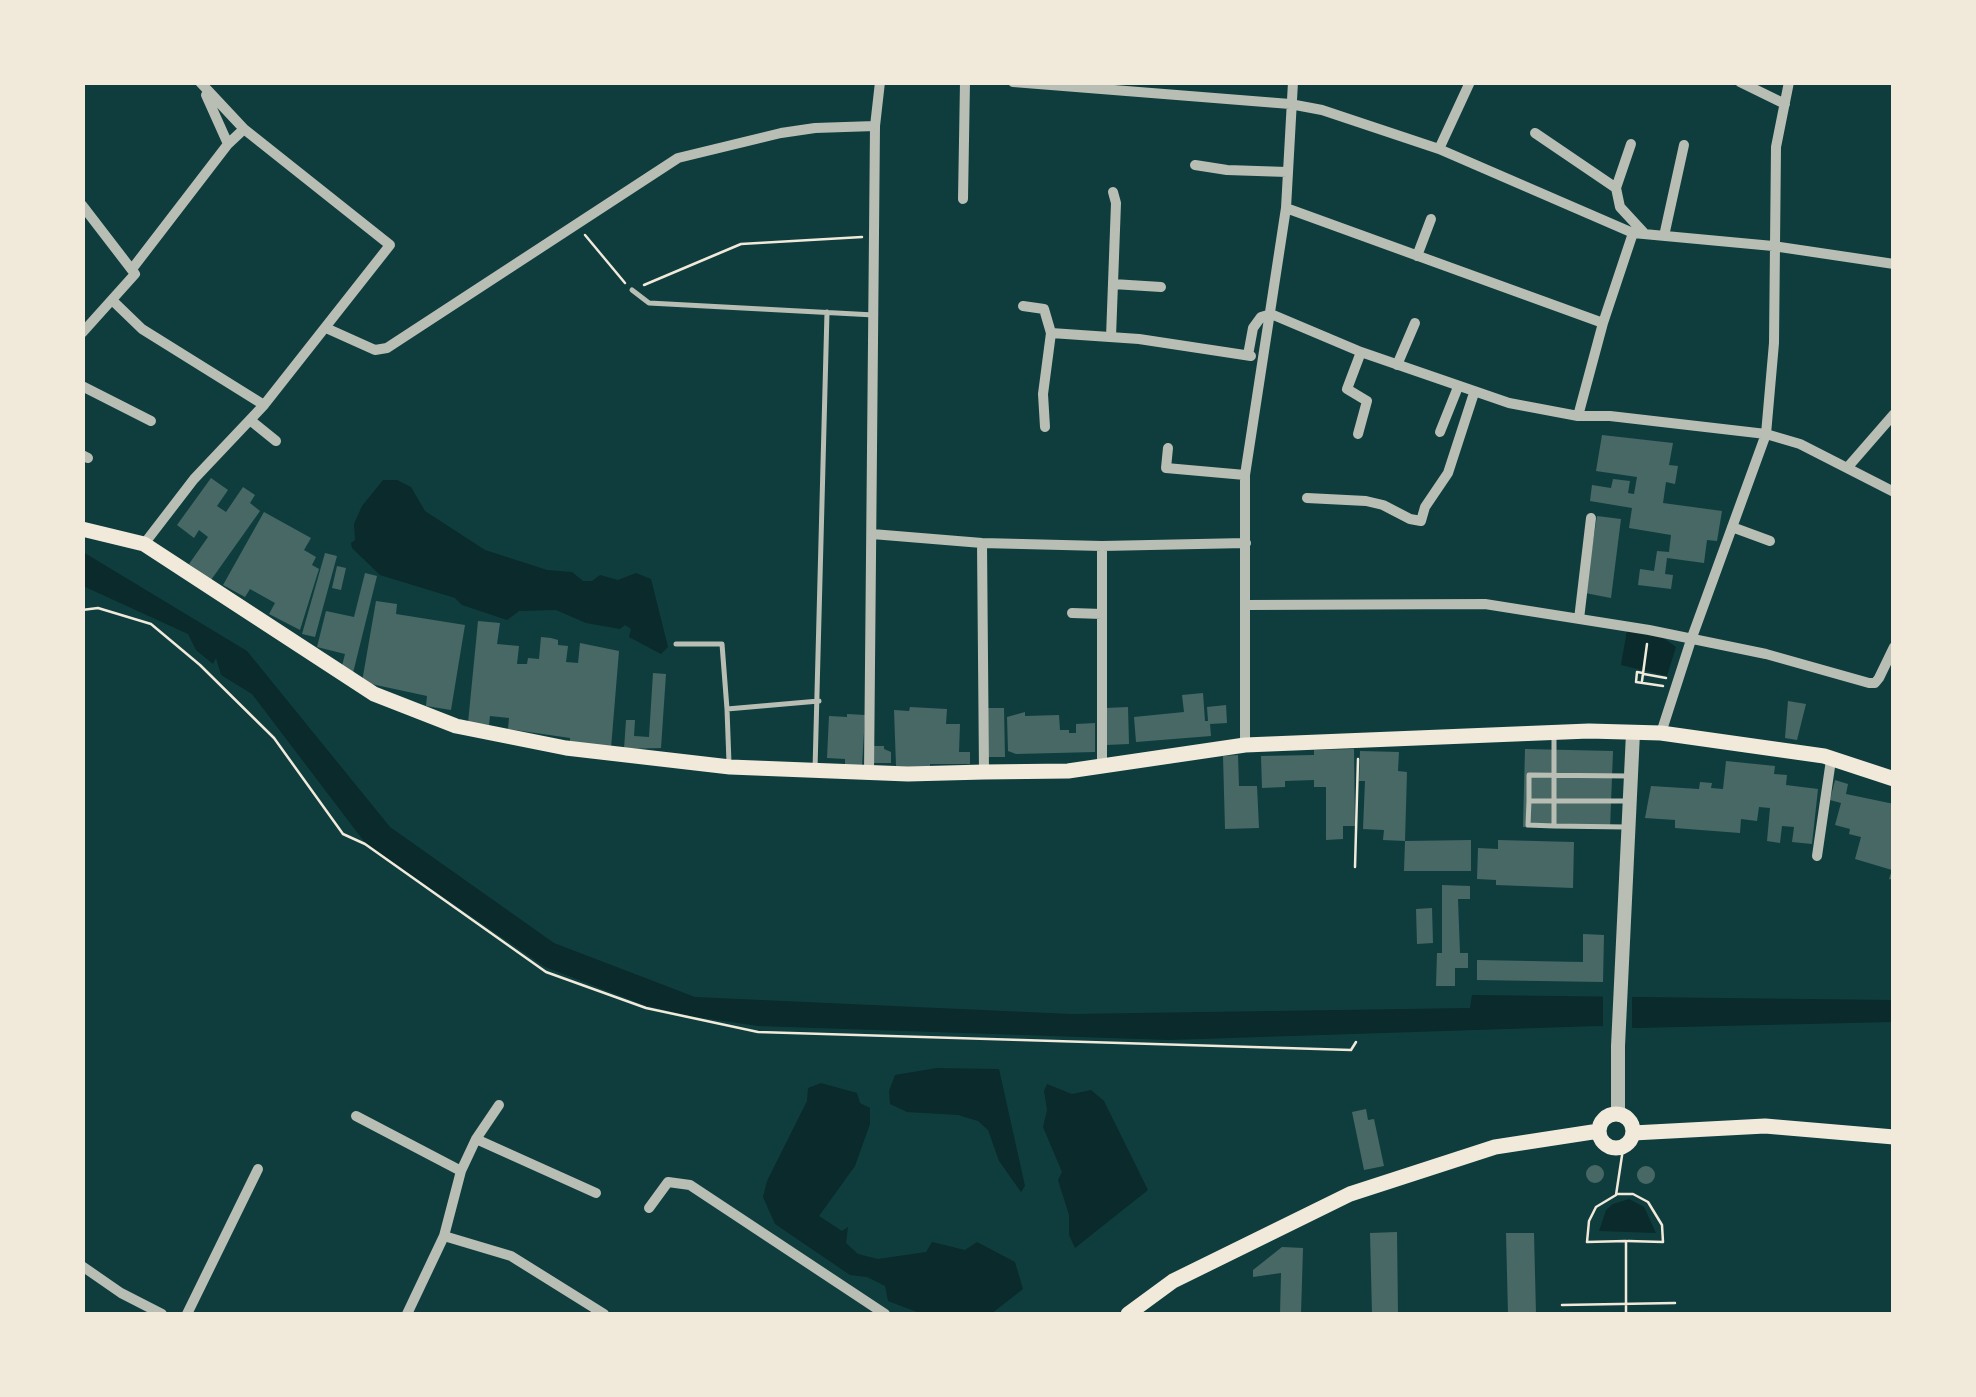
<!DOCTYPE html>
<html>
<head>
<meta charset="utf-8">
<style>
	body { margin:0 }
	#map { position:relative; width:1976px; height:1397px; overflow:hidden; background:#0f3d3e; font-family:Manrope,sans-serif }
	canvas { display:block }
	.frame { position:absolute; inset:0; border:85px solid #f1e9da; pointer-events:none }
</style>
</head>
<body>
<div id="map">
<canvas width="1976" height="1397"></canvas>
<div class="frame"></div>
</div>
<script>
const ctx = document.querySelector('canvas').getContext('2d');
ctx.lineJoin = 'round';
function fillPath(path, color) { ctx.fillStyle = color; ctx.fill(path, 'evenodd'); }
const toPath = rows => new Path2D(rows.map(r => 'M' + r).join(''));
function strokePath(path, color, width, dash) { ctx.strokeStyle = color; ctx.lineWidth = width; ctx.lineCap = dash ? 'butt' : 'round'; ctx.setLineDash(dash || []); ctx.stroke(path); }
fillPath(toPath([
	[383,480,397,480,411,487,425,511,485,550,547,570,572,572,583,581,592,581,600,575,618,580,636,573,651,579,668,647,661,654,629,637,631,629,625,625,620,629,586,623,556,610,519,611,507,620,462,605,455,598,380,575,352,548,351,543,355,540,354,524,362,506],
	[83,552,247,651,390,827,554,943,695,997,1071,1014,1470,1008,1472,995,1893,1000,1893,1022,1637,1028,1598,1026,1169,1040,758,1026,689,1016,644,1005,545,967,366,844,252,694,221,675,216,658,213,664,196,650,188,634,83,586],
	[1627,630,1659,635,1676,647,1667,676,1621,665],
	[937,1068,999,1069,1025,1186,1021,1192,999,1161,988,1130,978,1121,958,1115,907,1112,890,1104,889,1091,895,1075],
	[821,1083,857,1093,860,1103,870,1108,870,1124,855,1166,819,1216,842,1231,848,1227,846,1243,858,1254,878,1259,926,1252,932,1242,965,1250,977,1242,1015,1262,1023,1289,991,1314,922,1314,888,1301,885,1286,867,1277,850,1275,775,1224,763,1197,767,1181,807,1101,808,1088],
	[1047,1084,1072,1094,1091,1090,1104,1101,1148,1190,1075,1248,1069,1235,1069,1215,1058,1180,1062,1172,1043,1127,1047,1110,1044,1091],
	[1629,1199,1644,1207,1656,1233,1599,1231,1606,1210,1613,1204]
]), '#0a2a2b');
fillPath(toPath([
	[1603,990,1632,991,1632,1033,1603,1032]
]), '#0f3d3e');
fillPath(toPath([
	[1602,435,1673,443,1669,465,1678,466,1675,484,1666,482,1663,503,1722,511,1717,541,1707,540,1704,563,1667,558,1665,574,1673,575,1671,589,1638,585,1640,569,1654,571,1657,551,1669,552,1671,535,1629,528,1632,508,1590,501,1592,485,1611,488,1613,479,1630,481,1628,493,1634,494,1637,477,1596,471],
	[211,478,228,490,217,506,226,512,243,487,255,495,250,503,260,511,211,580,189,564,208,537,199,530,194,538,177,525],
	[264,512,311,538,304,550,316,557,312,565,319,569,300,630,269,614,275,603,250,589,245,597,223,585],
	[1597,516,1621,519,1611,598,1585,593],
	[325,553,337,556,315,637,302,634],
	[337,566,346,568,341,590,332,588],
	[365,573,377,576,353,673,341,670,345,654,317,647,326,611,354,617],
	[376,601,397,604,396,614,465,625,451,710,426,706,427,696,362,682],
	[478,621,500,623,497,644,519,646,517,664,527,664,528,658,539,659,541,637,551,638,558,640,558,645,568,646,566,662,578,663,580,643,619,651,611,748,570,744,570,738,508,729,509,718,490,716,489,725,468,723],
	[653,673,666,674,661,748,624,749,626,720,635,720,634,736,649,737],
	[1203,693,1205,721,1208,721,1207,707,1226,705,1227,723,1210,724,1211,736,1136,742,1134,717,1184,712,1182,695],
	[1788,701,1806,704,1797,740,1785,738],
	[910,707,947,709,946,724,960,724,959,752,970,752,970,764,930,764,930,769,896,766,894,710,909,711],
	[1128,707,1129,744,1106,745,1105,708],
	[985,708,1004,708,1005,757,986,757],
	[1025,712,1025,716,1059,715,1060,730,1069,730,1069,733,1076,733,1076,724,1095,723,1095,752,1016,754,1008,751,1007,717],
	[847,714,865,715,862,766,845,765,845,759,827,758,829,716,847,717],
	[874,746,884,746,884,749,891,752,891,763,874,763],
	[1354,749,1355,826,1343,826,1343,839,1326,840,1326,787,1314,787,1314,780,1285,781,1285,787,1262,788,1261,756,1314,755,1314,750],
	[1525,749,1613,751,1610,829,1523,827],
	[1360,751,1399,752,1398,771,1407,772,1405,841,1383,840,1384,830,1363,829,1365,781,1359,781],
	[1238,755,1239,786,1257,786,1259,828,1225,829,1223,756],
	[1726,761,1775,766,1774,774,1787,775,1786,785,1818,789,1812,844,1792,842,1794,827,1782,826,1780,843,1767,841,1770,808,1759,807,1757,821,1741,819,1740,833,1675,828,1675,820,1645,818,1651,786,1699,789,1700,782,1712,783,1711,788,1723,789],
	[1835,780,1848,784,1846,794,1894,804,1894,880,1889,879,1892,870,1855,859,1861,837,1849,834,1850,829,1835,825,1841,803,1830,800],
	[1471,840,1471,871,1404,871,1405,841],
	[1498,840,1574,842,1573,888,1496,885,1496,880,1477,879,1478,848,1498,849],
	[1442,885,1470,886,1470,899,1458,899,1460,953,1468,953,1468,968,1455,968,1455,986,1436,986,1437,953,1442,953],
	[1432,908,1433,943,1417,944,1416,909],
	[1583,934,1604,935,1603,982,1477,980,1477,960,1583,962],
	[1366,1109,1368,1120,1374,1119,1384,1166,1364,1170,1352,1112],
	'1586 1174a9 9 0 1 1 18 0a9 9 0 1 1-18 0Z',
	'1637 1175a9 9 0 1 1 18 0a9 9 0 1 1-18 0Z',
	[1397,1232,1398,1314,1372,1314,1370,1233],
	[1506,1233,1534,1233,1536,1314,1508,1314],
	[1282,1247,1303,1248,1301,1314,1280,1314,1281,1273,1253,1277,1253,1270]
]), '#486865');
strokePath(toPath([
	[585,235,625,283],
	[644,285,741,244,862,237],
	[82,610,98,608,151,624,200,665,274,738,343,834,365,844,546,972,646,1008,758,1032,1351,1050,1356,1042],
	[1643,673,1637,672,1636,682,1663,686],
	[1644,674,1666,678],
	[1642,681,1647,644],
	[1355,867,1358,759],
	[1623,1149,1616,1195,1596,1207,1589,1221,1587,1242,1626,1241,1626,1314],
	[1617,1194,1633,1194,1648,1202,1662,1225,1663,1242,1628,1241],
	[1562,1305,1675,1303]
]), '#f1e9da', 2.5);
strokePath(toPath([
	[632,290,649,303,874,315],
	[676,644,722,644,727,709],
	[1554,735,1554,826,1626,827],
	[729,763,727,709,819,701],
	[815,769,827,312],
	[1628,776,1529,775,1529,801,1628,801],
	[1529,801,1528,825,1554,826]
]), '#b8beb3', 5);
strokePath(toPath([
	[200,82,244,129],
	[1013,82,1290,104,1322,110,1439,149,1633,233,1773,246,1894,264],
	[1740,82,1785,104],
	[206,95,228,144],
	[1535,133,1616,188,1620,207,1644,233],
	[1439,149,1470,82],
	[1195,165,1227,170,1287,172],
	[1616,188,1631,144],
	[963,199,965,82],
	[82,205,135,274,82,333],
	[1286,208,1603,323],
	[1664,236,1684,145],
	[1417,256,1431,219],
	[132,269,228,144,244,129,390,245,264,405,194,479,144,544],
	[1113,284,1161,287],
	[113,301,142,329,264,405],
	[1023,306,1044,309,1051,333],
	[326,328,375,350,387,348,678,158,781,133,815,128,875,126],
	[1111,337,1116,203,1113,192],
	[1248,355,1253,328,1261,317,1271,314,1361,352,1509,403,1578,416,1610,416,1766,434,1800,444,1894,492],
	[1397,365,1415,323],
	[82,386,151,421],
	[1578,416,1603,323,1633,233],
	[250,420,276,441],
	[1045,427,1043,394,1051,333,1139,339,1251,356],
	[1440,432,1458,387],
	[1358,434,1367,401,1347,389,1361,352],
	[1168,448,1166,468,1245,475],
	[82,455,88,458],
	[1847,468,1894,414],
	[1307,498,1366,501,1383,505,1410,519,1421,521,1425,507,1448,473,1474,393],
	[1732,527,1770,541],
	[872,534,982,543,1102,546,1246,543],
	[982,543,984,772],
	[1247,605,1485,604,1649,630,1766,654,1869,683,1875,683,1879,678,1894,647],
	[1072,613,1102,614],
	[1579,619,1591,518],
	[1661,733,1691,640,1766,434,1774,343,1776,147,1789,82],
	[1245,745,1245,475,1286,208,1293,82],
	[1102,764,1102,546],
	[869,772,875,126,880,82],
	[1817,856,1831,760],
	[356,1116,461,1171],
	[476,1139,596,1193],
	[649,1208,668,1182,690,1185,885,1314],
	[444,1236,511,1256,604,1314],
	[82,1266,121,1293,162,1314],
	[187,1314,258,1169],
	[407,1314,444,1236,461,1171,476,1139,499,1105]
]), '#b8beb3', 10);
strokePath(toPath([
	[1618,1113,1618,1046,1633,733]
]), '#b8beb3', 14);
strokePath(toPath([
	[82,529,144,544,374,694,456,726,566,748,730,767,908,774,984,772,1068,771,1245,745,1589,731,1661,733,1824,756,1894,779],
	'1599 1131a17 17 0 1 1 34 0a17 17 0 1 1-34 0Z',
	[1633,1133,1765,1126,1894,1137],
	[1128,1314,1173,1281,1350,1194,1495,1147,1599,1131]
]), '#f1e9da', 15);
</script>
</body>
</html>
